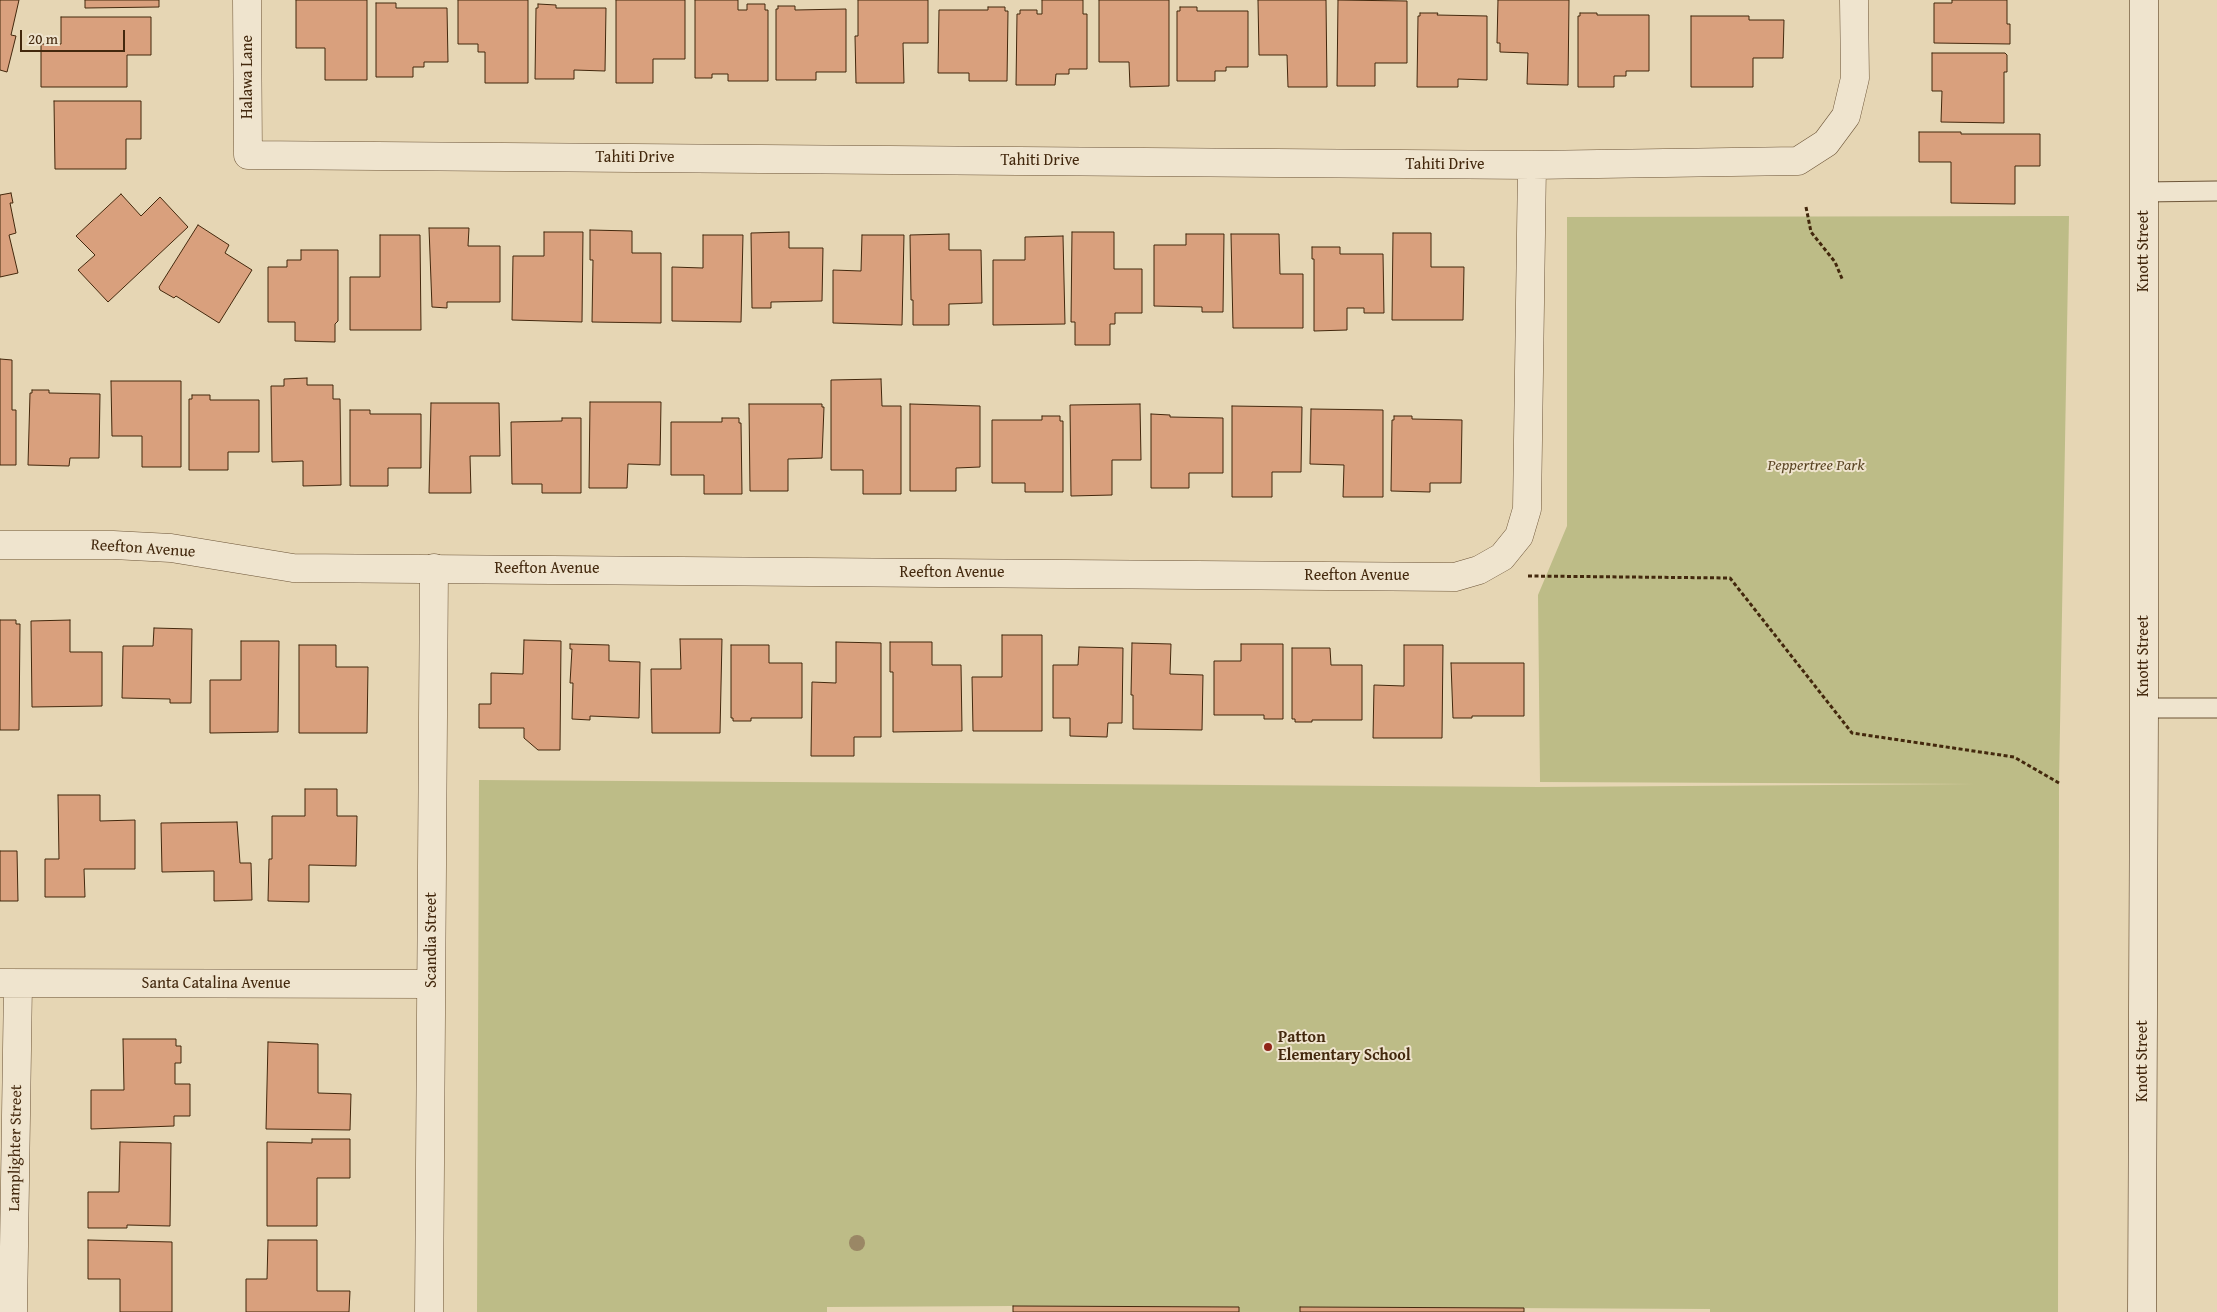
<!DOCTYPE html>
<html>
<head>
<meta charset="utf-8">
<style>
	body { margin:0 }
	#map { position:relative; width:2217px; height:1312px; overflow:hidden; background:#e6d6b4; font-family:"Gentium Book Plus",serif }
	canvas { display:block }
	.scale { position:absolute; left:20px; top:30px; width:105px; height:22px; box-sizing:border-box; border:2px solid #43280d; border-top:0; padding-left:6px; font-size:15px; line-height:18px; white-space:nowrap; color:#43280d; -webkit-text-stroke:4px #efe4ce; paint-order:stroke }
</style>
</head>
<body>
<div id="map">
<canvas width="2217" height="1312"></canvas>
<div class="scale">20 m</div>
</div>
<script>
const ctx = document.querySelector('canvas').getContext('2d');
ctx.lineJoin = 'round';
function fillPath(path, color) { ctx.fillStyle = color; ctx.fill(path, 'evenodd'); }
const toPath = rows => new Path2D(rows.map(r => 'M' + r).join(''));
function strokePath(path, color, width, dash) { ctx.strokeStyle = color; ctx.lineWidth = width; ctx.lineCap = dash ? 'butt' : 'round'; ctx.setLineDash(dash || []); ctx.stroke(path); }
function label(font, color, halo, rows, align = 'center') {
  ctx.font = font + ' "Gentium Book Plus",serif'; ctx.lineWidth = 4; ctx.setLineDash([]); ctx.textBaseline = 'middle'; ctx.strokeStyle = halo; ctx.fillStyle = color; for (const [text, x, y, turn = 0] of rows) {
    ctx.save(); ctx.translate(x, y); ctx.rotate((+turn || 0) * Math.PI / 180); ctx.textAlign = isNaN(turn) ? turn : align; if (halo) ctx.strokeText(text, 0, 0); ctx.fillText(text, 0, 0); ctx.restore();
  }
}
fillPath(toPath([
	[2069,216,2059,783,2058,1312,1710,1312,1710,1309,1300,1307,1300,1312,1239,1312,1238,1307,1013,1306,827,1307,827,1312,477,1312,479,780,1539,787,1975,784,1540,782,1538,595,1567,526,1567,217]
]), '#bdbc87');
const building = toPath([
	[0,0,19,0,11,35,16,36,7,72,0,70,0,0],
	[85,0,159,0,159,7,85,8,85,0],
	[296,0,367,0,367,80,325,80,325,48,296,48,296,0],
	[458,0,528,0,528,83,485,83,485,52,478,52,478,44,458,44,458,0],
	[616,0,685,0,685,59,653,59,653,83,616,83,616,0],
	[695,0,738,0,738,10,747,10,747,4,765,4,765,10,768,10,768,81,728,81,728,74,712,74,712,78,695,78,695,0],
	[858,0,928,0,928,43,903,43,904,83,856,83,855,36,858,36,858,0],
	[1042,0,1083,0,1083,14,1087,14,1087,69,1069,69,1069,74,1056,74,1055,85,1016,85,1017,14,1020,14,1020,10,1037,10,1037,14,1042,14,1042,0],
	[1099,0,1169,0,1169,86,1130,87,1129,62,1099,62,1099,0],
	[1258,0,1326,0,1327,87,1288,87,1287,55,1259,55,1258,0],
	[1338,0,1407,1,1407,63,1375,63,1375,86,1337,86,1338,0],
	[1498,0,1569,0,1568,85,1527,84,1528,53,1500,52,1500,43,1497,43,1498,0],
	[1952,0,2007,0,2007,24,2010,24,2010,44,1934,43,1934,3,1952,3,1952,0],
	[376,3,396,3,396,8,447,8,448,62,424,62,424,67,413,67,413,77,376,77,376,3],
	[538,4,556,5,556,8,606,8,605,71,574,70,574,79,535,79,536,8,538,8,538,4],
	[778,6,795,6,795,10,846,9,846,72,816,72,816,80,776,80,776,9,778,9,778,6],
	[988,7,1005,7,1005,11,1008,11,1007,81,969,81,969,73,938,73,939,10,988,10,988,7],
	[1180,7,1197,7,1197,11,1248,11,1248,67,1226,67,1226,71,1215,71,1215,81,1177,81,1177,11,1180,11,1180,7],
	[1420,13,1438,13,1437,15,1487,16,1487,80,1458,79,1458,87,1417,87,1418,16,1420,16,1420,13],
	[1580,13,1597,13,1597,15,1649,15,1649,71,1626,71,1626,76,1614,76,1614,87,1578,87,1578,16,1580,16,1580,13],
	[1691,16,1749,16,1749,20,1784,20,1783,58,1753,58,1753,87,1691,87,1691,16],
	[61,17,151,17,151,55,127,55,127,87,41,87,41,44,61,44,61,17],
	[1932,53,2005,53,2007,55,2007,72,2004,72,2004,123,1941,122,1942,91,1932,91,1932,53],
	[54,101,141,101,141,139,126,139,126,169,55,169,54,101],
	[1919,132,1961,132,1961,134,2040,134,2040,166,2015,166,2015,204,1951,203,1951,162,1919,162,1919,132],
	[11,193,13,203,10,203,16,233,9,235,18,273,0,277,0,195,11,193],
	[121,194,141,216,160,197,188,227,108,302,78,270,95,255,76,236,121,194],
	[198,225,229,245,225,253,252,270,219,323,176,296,174,298,160,290,159,287,198,225],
	[429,228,469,228,468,246,500,246,500,302,447,302,447,308,432,307,429,228],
	[590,230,632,231,632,253,661,253,661,323,592,322,593,260,590,260,590,230],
	[544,232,583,232,582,322,512,320,513,256,544,256,544,232],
	[789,232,789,248,823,248,822,301,771,302,771,308,752,308,751,233,789,232],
	[1072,232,1114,232,1114,269,1142,269,1142,313,1115,313,1115,324,1110,324,1110,345,1075,345,1075,322,1071,322,1072,232],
	[1393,233,1431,233,1431,267,1464,267,1463,320,1392,320,1393,233],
	[949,234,949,250,981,250,982,303,949,304,949,325,913,325,913,300,911,300,910,235,949,234],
	[1186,234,1224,234,1223,312,1202,312,1202,307,1154,306,1154,245,1186,245,1186,234],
	[1231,234,1279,234,1280,274,1303,274,1303,328,1233,328,1231,234],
	[380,235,420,235,421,330,350,330,350,277,380,277,380,235],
	[703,235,743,235,741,322,672,321,672,267,703,268,703,235],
	[862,235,904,235,902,325,833,323,833,270,861,271,862,235],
	[1063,236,1065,324,993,325,993,260,1025,260,1025,237,1063,236],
	[1312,247,1340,247,1340,254,1383,254,1384,313,1364,313,1364,308,1347,308,1347,330,1314,331,1314,259,1312,259,1312,247],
	[301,250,338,250,338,321,335,324,335,342,295,341,295,322,268,322,268,267,287,267,287,260,301,260,301,250],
	[0,359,12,360,12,410,16,410,16,465,0,465,0,359],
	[307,378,307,385,333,385,333,399,340,399,341,485,303,486,303,461,272,462,271,386,284,386,284,379,307,378],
	[881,379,882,406,901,406,901,494,863,494,863,470,831,470,831,380,881,379],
	[111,381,181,381,181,467,142,467,142,436,112,436,111,381],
	[32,390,49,390,49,393,100,394,99,458,70,458,69,466,28,465,30,393,32,393,32,390],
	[192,395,210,395,210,400,259,400,259,452,228,452,228,470,189,470,189,399,192,399,192,395],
	[590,402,661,402,660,465,628,464,627,488,589,488,590,402],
	[431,403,499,403,500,456,470,456,471,493,429,493,431,403],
	[749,404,822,404,822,407,824,407,822,458,788,459,788,491,750,491,749,404],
	[910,404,980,406,980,467,956,468,956,491,910,491,910,404],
	[1140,404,1141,460,1112,460,1112,495,1071,496,1070,405,1140,404],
	[1232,406,1302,407,1301,472,1272,472,1272,497,1232,497,1232,406],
	[1311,409,1383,410,1383,497,1343,497,1344,465,1310,464,1311,409],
	[350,410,370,410,370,414,421,414,421,468,388,468,388,486,350,486,350,410],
	[1151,414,1170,415,1170,417,1223,418,1223,473,1189,473,1189,488,1151,488,1151,414],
	[1042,416,1060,416,1060,421,1063,421,1063,492,1025,492,1025,483,992,483,992,420,1042,420,1042,416],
	[1394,416,1412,416,1412,419,1462,420,1461,483,1430,483,1430,492,1391,491,1392,420,1394,420,1394,416],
	[562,418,581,418,581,493,542,493,542,484,512,484,511,422,562,421,562,418],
	[722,418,739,418,739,423,741,423,742,494,704,494,704,475,671,475,671,422,722,422,722,418],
	[0,620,16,620,16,624,20,624,19,730,0,730,0,620],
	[70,620,70,652,102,652,102,706,32,707,31,621,70,620],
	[154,628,192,629,191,703,170,703,170,699,122,698,123,646,153,646,154,628],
	[1002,635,1042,635,1042,731,973,731,972,677,1002,677,1002,635],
	[680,639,722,639,720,733,652,733,651,669,681,669,680,639],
	[524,640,561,641,560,750,538,750,524,738,524,728,479,728,479,704,491,704,491,673,523,674,524,640],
	[241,641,279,641,278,732,210,733,210,680,241,680,241,641],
	[836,642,881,643,881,737,854,737,854,756,811,756,812,682,836,683,836,642],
	[890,642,932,642,932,665,961,665,962,731,893,732,893,672,890,672,890,642],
	[1132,643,1171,644,1170,674,1203,675,1202,730,1133,729,1133,695,1131,695,1132,643],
	[570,644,609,645,609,661,640,662,639,718,590,716,590,720,572,719,573,683,570,683,572,649,570,649,570,644],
	[1241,644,1283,644,1283,719,1264,719,1264,715,1214,715,1214,661,1241,661,1241,644],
	[299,645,336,645,336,667,368,667,367,733,299,733,299,645],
	[731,645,769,645,769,663,802,663,802,718,751,718,751,721,733,721,733,718,731,718,731,645],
	[1404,645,1443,645,1442,738,1373,738,1374,685,1404,686,1404,645],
	[1079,647,1123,648,1122,723,1108,723,1107,737,1070,736,1070,718,1053,718,1053,665,1078,665,1079,647],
	[1292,648,1330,648,1331,665,1362,665,1362,720,1312,720,1312,722,1295,722,1295,719,1292,719,1292,648],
	[1451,663,1524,663,1524,716,1472,716,1472,718,1453,718,1451,663],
	[305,789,337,789,337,816,357,816,356,866,309,865,309,902,268,901,269,859,272,859,272,816,305,816,305,789],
	[58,795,100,795,100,821,135,820,135,869,84,869,85,897,45,897,45,859,59,859,58,795],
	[237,822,240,863,251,863,252,900,214,901,214,871,162,872,161,823,237,822],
	[0,851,17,851,18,901,0,901,0,851],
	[123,1039,176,1039,176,1046,181,1046,181,1063,175,1063,175,1084,190,1084,190,1116,174,1116,174,1126,91,1129,91,1090,124,1090,123,1039],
	[268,1042,318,1044,318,1093,351,1094,350,1130,266,1129,268,1042],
	[312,1139,350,1139,350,1178,317,1178,317,1226,267,1226,267,1142,312,1143,312,1139],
	[120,1142,171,1143,170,1226,127,1225,127,1228,88,1228,88,1192,119,1192,120,1142],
	[88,1240,172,1242,172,1312,120,1312,120,1279,88,1279,88,1240],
	[268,1240,317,1240,317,1291,350,1291,349,1312,246,1312,246,1279,267,1279,268,1240],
	[1013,1306,1239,1307,1239,1312,1013,1312,1013,1306],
	[1300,1307,1524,1308,1524,1312,1300,1312,1300,1307]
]);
fillPath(building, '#d9a07d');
strokePath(building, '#43280d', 1);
const service = toPath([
	[2144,192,2217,191],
	[2144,708,2217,708]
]);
const minor = toPath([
	[0,983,431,984],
	[13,1312,18,984],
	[429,1312,434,568]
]);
const tertiary = toPath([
	[247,0,248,155,1532,165,1798,161,1826,143,1846,116,1855,78,1854,0],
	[0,545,113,545,171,548,293,568,1455,577,1479,570,1502,557,1519,536,1527,509,1532,165]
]);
const secondary = toPath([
	[2142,1312,2144,708,2144,0]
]);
strokePath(service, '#6c5437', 21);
strokePath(minor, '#6c5437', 29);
strokePath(tertiary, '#6c5437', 29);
strokePath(secondary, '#43280d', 29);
strokePath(toPath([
	[1806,207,1811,232,1835,262,1843,281],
	[1528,576,1730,578,1852,733,2014,757,2059,783]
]), '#43280d', 3, [4, 2.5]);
strokePath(service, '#efe4ce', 19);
strokePath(minor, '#efe4ce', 28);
strokePath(tertiary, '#efe4ce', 28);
strokePath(secondary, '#efe4ce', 28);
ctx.fillStyle = '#9a8765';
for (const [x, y] of [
	[857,1243]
]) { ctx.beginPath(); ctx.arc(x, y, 8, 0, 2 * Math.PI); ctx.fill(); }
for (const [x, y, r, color] of [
	[1268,1047,5,"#8f2418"]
]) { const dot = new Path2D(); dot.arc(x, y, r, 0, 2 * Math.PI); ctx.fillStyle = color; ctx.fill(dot); strokePath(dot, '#efe4ce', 2); }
label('16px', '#43280d', '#efe4ce', [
	["Halawa Lane",248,77,-90],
	["Tahiti Drive",635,158],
	["Tahiti Drive",1040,161],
	["Tahiti Drive",1445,165],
	["Knott Street",2144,251,-90],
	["Reefton Avenue",143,549,4],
	["Reefton Avenue",547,569],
	["Reefton Avenue",952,573],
	["Reefton Avenue",1357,576],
	["Knott Street",2144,656,-90],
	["Scandia Street",432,940,-90],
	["Santa Catalina Avenue",216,984],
	["Knott Street",2143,1061,-90],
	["Lamplighter Street",16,1148,-89]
]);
label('italic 16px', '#5b4625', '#efe4ce', [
	["Peppertree Park",1816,466]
]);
label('bold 16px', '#43280d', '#efe4ce', [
	["Patton",1278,1038],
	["Elementary School",1278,1056]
], 'left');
</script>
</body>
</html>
